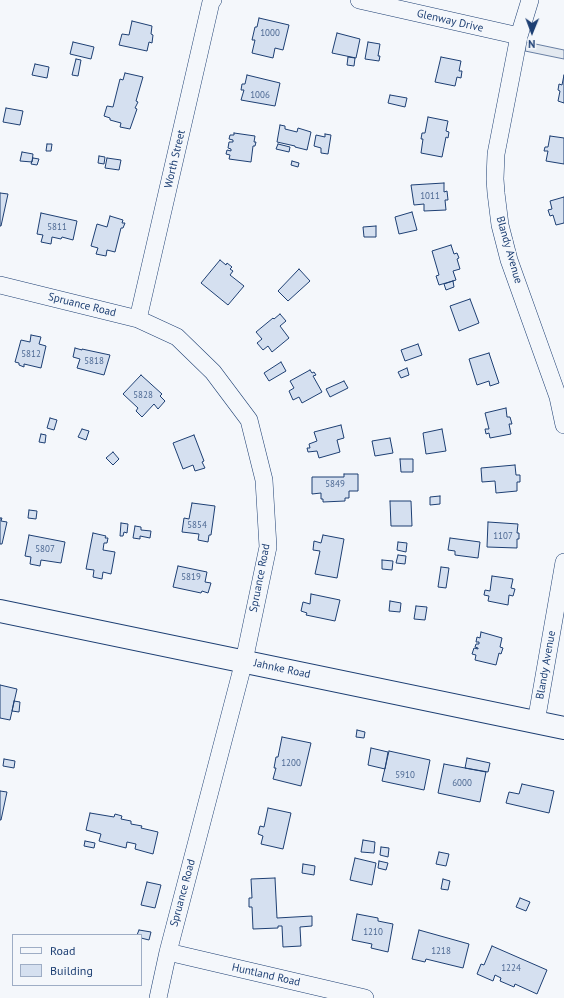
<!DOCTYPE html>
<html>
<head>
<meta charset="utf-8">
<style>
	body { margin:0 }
	#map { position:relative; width:564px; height:998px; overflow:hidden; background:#f4f7fb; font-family:"PT Sans",sans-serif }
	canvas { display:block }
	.legend { position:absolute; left:12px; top:934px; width:130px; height:52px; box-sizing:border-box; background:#f4f7fb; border:1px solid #9eadc5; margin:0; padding:5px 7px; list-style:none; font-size:12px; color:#1d3f73 }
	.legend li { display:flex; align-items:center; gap:8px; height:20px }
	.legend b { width:20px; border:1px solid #9eadc5 }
	.north { position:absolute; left:512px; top:12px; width:40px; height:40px; -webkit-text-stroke:3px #f4f7fb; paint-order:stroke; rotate:181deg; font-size:11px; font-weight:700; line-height:16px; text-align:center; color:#1d3f73 }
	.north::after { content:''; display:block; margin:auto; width:14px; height:18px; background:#1d3f73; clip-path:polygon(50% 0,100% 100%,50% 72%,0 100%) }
</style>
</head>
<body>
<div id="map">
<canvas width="564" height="998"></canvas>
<ul class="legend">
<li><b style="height:5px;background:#f4f7fb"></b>Road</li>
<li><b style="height:11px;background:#d5e0f0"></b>Building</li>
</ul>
<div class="north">N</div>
</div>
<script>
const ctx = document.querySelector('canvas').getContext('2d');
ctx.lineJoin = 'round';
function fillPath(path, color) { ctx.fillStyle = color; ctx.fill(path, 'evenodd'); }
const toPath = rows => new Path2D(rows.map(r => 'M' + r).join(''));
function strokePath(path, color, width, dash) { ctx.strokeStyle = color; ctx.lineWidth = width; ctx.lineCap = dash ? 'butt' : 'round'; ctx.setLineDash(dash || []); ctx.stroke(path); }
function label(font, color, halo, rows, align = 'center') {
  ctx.font = font + ' "PT Sans",sans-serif'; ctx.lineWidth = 3; ctx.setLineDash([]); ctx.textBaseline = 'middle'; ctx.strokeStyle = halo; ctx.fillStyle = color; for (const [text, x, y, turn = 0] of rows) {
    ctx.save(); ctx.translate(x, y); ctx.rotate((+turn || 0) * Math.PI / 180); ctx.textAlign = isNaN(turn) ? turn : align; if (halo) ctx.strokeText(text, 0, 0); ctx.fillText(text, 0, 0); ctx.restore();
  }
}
const green = toPath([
	[526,42,564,50,564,59,525,51,526,42]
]);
fillPath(green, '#e3e9f0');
strokePath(green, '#687fa3', 1);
const building = toPath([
	[259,18,289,25,283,50,275,48,273,58,252,53,255,40,252,40,255,27,257,27,259,18],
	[132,21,152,26,151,34,153,35,152,43,149,42,147,51,119,45,122,34,129,35,132,21],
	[337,33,360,39,356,58,332,53,337,33],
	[73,42,94,47,91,59,70,54,73,42],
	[368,42,380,44,378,56,380,56,379,61,365,59,368,42],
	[348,57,355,58,354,66,347,65,348,57],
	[441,57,461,61,459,71,462,71,461,78,457,77,455,86,435,82,441,57],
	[76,59,81,60,78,76,72,75,76,59],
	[35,64,49,67,47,78,32,75,35,64],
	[125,73,143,77,136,101,138,102,135,108,137,109,130,129,120,127,121,123,110,120,110,118,104,116,107,106,113,107,120,79,123,80,125,73],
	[247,75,280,83,275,106,241,100,244,90,241,90,242,84,245,84,247,75],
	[564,75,564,103,558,101,560,91,558,90,559,84,562,85,564,75],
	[390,95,407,98,405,107,388,103,390,95],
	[6,108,23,111,20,125,3,122,6,108],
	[428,117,448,121,446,131,449,132,448,138,446,137,442,157,421,153,423,139,421,139,422,133,425,133,428,117],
	[280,125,285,126,285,129,297,132,298,128,311,132,307,150,295,147,295,146,277,142,280,125],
	[234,133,255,136,254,142,256,142,255,146,253,146,251,162,229,159,230,155,226,154,227,150,231,151,231,149,228,148,229,142,233,142,233,140,229,139,230,135,234,135,234,133],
	[325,134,331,135,328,154,321,153,321,148,314,146,316,135,325,137,325,134],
	[550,136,564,138,564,164,546,161,548,151,544,151,545,147,548,147,550,136],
	[47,144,52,144,51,151,46,151,47,144],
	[278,144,290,147,289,152,276,149,278,144],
	[22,152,33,154,32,162,20,161,22,152],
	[99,156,105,157,104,164,98,163,99,156],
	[33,158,39,159,37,165,31,164,33,158],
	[107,158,121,160,119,170,105,168,107,158],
	[292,161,299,163,298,167,291,165,292,161],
	[444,183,444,192,447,191,448,200,445,200,446,210,424,211,424,204,414,205,411,185,444,183],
	[0,193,8,194,1,226,0,226,0,193],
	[564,197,564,223,556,225,553,215,550,216,548,210,552,209,550,201,564,197],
	[412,212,417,230,399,234,395,217,412,212],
	[41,213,77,221,73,240,62,237,61,239,52,237,51,244,41,242,43,235,37,234,41,213],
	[110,216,123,220,122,223,125,223,123,228,121,228,115,252,107,250,106,256,96,254,98,248,91,246,97,224,107,227,110,216],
	[376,226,376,237,364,237,363,227,376,226],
	[451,245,454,254,457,253,459,258,457,259,460,269,453,271,456,280,439,285,436,276,439,275,432,251,451,245],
	[220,260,226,265,227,263,232,267,230,269,233,271,230,275,244,286,228,305,201,283,220,260],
	[299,269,310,281,288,301,278,291,299,269],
	[453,281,454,287,446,290,444,284,453,281],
	[470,299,479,323,459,331,450,306,470,299],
	[280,314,286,321,280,326,289,338,272,352,268,346,263,350,257,343,262,339,256,332,273,318,274,319,280,314],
	[31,335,41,337,39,344,46,346,41,368,24,364,24,367,19,365,19,363,15,362,21,340,30,342,31,335],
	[418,344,422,355,405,361,401,350,418,344],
	[75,348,82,350,82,349,110,355,104,375,77,368,80,359,73,357,75,348],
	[489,353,499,383,490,386,489,381,477,385,469,359,489,353],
	[281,362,286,371,269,381,264,373,281,362],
	[407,368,409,375,401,378,398,372,407,368],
	[310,370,312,373,314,372,316,375,313,376,322,392,302,403,299,397,293,400,289,391,294,388,290,381,310,370],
	[141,375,162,394,160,396,165,401,158,409,154,404,142,417,136,411,138,408,123,394,141,375],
	[344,381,348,388,330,397,326,389,344,381],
	[506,408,507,417,510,417,512,424,509,424,511,434,490,438,489,433,486,434,485,429,489,429,485,413,506,408],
	[50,418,57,420,54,430,47,428,50,418],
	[341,425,344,438,337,440,340,452,319,458,317,451,308,452,307,448,310,448,309,444,317,441,314,432,341,425],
	[82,429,89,431,86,440,78,437,82,429],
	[442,429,446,451,426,454,423,433,442,429],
	[41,434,46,435,45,443,39,442,41,434],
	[194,435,204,461,202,462,205,468,195,471,193,465,183,469,173,443,194,435],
	[390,438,393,453,375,456,372,441,390,438],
	[113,452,119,459,113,465,106,458,113,452],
	[400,459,413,459,413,472,401,472,400,459],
	[515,465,516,475,520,475,520,482,517,482,517,491,496,493,495,481,482,482,481,468,515,465],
	[344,474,358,474,358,491,349,491,349,498,345,498,345,501,323,502,323,499,321,499,321,493,312,494,312,477,344,477,344,474],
	[440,496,440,504,430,505,430,497,440,496],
	[390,501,411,501,412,526,391,526,390,501],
	[192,503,215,506,211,535,209,535,208,542,198,540,199,534,182,532,184,518,189,519,192,503],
	[29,510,37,511,36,519,28,518,29,510],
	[0,518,2,518,1,521,7,522,2,544,0,544,0,518],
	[488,522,518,524,517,533,519,533,519,539,517,539,517,548,487,547,488,522],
	[121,523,128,524,127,533,124,532,123,536,120,536,121,523],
	[135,526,141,527,141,530,151,531,150,538,140,536,140,539,133,538,135,526],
	[93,533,106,536,105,538,108,538,107,543,104,543,103,550,115,552,111,574,103,572,102,579,93,577,94,570,86,569,93,533],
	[29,535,65,542,61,563,41,560,40,566,30,564,31,557,25,556,29,535],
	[323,535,344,539,337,578,315,574,320,551,313,550,314,541,321,543,323,535],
	[450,538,480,542,478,558,455,555,455,551,448,550,450,538],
	[398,542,407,543,406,552,397,550,398,542],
	[398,555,406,556,405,564,396,563,398,555],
	[382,560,393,561,392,570,382,569,382,560],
	[178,566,207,572,205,582,211,583,208,593,202,591,201,593,173,587,178,566],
	[441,567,449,568,446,588,438,587,441,567],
	[492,576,513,579,511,588,515,589,513,596,509,595,508,605,488,601,489,596,484,595,485,590,490,591,492,576],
	[311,594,340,600,335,621,306,615,307,613,301,611,303,602,310,604,311,594],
	[390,601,401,603,400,612,389,611,390,601],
	[416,606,427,607,425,620,414,619,416,606],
	[481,632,502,638,500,647,503,648,501,654,499,653,496,665,475,660,476,655,472,654,474,648,478,649,478,648,475,647,476,644,479,644,479,642,476,642,477,637,480,638,481,632],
	[0,685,17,689,10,720,0,718,0,685],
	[14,701,20,702,19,712,12,711,14,701],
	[357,730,365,732,364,738,356,737,357,730],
	[282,737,311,743,301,786,273,779,276,768,274,768,276,757,278,757,282,737],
	[371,748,388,752,385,769,368,765,371,748],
	[389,751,430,760,424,790,382,781,389,751],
	[467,758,490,763,488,772,465,768,467,758],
	[4,759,15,761,14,768,3,766,4,759],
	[444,764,486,772,480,802,438,793,444,764],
	[522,784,554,791,549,813,506,803,509,792,519,794,522,784],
	[0,791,7,792,1,820,0,820,0,791],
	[268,808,291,813,283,849,261,844,263,836,258,834,260,826,264,827,268,808],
	[90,813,114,817,115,814,122,816,121,819,131,821,131,824,142,826,141,828,158,832,153,854,135,849,136,844,127,842,126,848,99,841,101,834,86,830,90,813],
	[363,840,375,842,374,853,361,852,363,840],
	[85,841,95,843,94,848,84,846,85,841],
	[381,847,389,848,388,857,380,855,381,847],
	[439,852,449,854,446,866,436,864,439,852],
	[355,858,376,863,372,885,350,880,355,858],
	[379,861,388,863,386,870,378,868,379,861],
	[303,864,315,866,314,875,302,873,303,864],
	[275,878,277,918,312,916,312,926,300,927,301,946,283,947,282,926,278,926,278,928,253,929,252,907,249,907,249,898,252,898,251,879,275,878],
	[443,879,450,881,448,890,441,889,443,879],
	[147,882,161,885,155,908,141,905,147,882],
	[520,898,530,902,526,911,516,907,520,898],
	[357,914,378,918,378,921,393,924,388,952,371,948,372,944,352,940,357,914],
	[139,930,151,932,149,940,141,938,141,935,137,935,139,930],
	[419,930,469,944,463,968,426,959,425,962,412,959,419,930],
	[492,946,547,970,537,994,515,984,514,987,500,981,501,978,495,975,493,981,477,974,481,964,484,965,492,946]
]);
fillPath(building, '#d5e0f0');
strokePath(building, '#1d3f73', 1);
const street = toPath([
	[359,0,519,36],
	[530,0,519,36,496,154,495,179,496,193,500,225,509,260,558,397,564,425],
	[0,285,138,319,177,337,213,372,249,420,264,480,268,547,244,661,168,952,158,998],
	[138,319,211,2,213,0],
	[536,722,564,562],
	[168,952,365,998]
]);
const secondary = toPath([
	[0,611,564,728]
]);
strokePath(street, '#1d3f73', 18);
strokePath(secondary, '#1d3f73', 24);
strokePath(street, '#f4f7fb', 17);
strokePath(secondary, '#f4f7fb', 22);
label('9px', '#4b6792', null, [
	["1000",270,33],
	["1006",260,95],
	["1011",430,196],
	["5811",57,227],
	["5812",31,354],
	["5818",94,361],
	["5828",143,395],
	["5849",335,484],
	["5854",197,525],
	["1107",503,536],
	["5807",45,549],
	["5819",191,577],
	["1200",291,763],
	["5910",405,775],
	["6000",462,783],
	["1210",373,932],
	["1218",441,951],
	["1224",511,968]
]);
label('11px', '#1d3f73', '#f4f7fb', [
	["Glenway Drive",450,21,13],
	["Worth Street",175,159,-77],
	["Blandy Avenue",509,250,74],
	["Spruance Road",82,305,14],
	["Spruance Road",260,578,-79],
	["Blandy Avenue",546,665,-80],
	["Jahnke Road",282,669,12],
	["Spruance Road",183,893,-75],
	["Huntland Road",266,975,13]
]);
</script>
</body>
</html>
